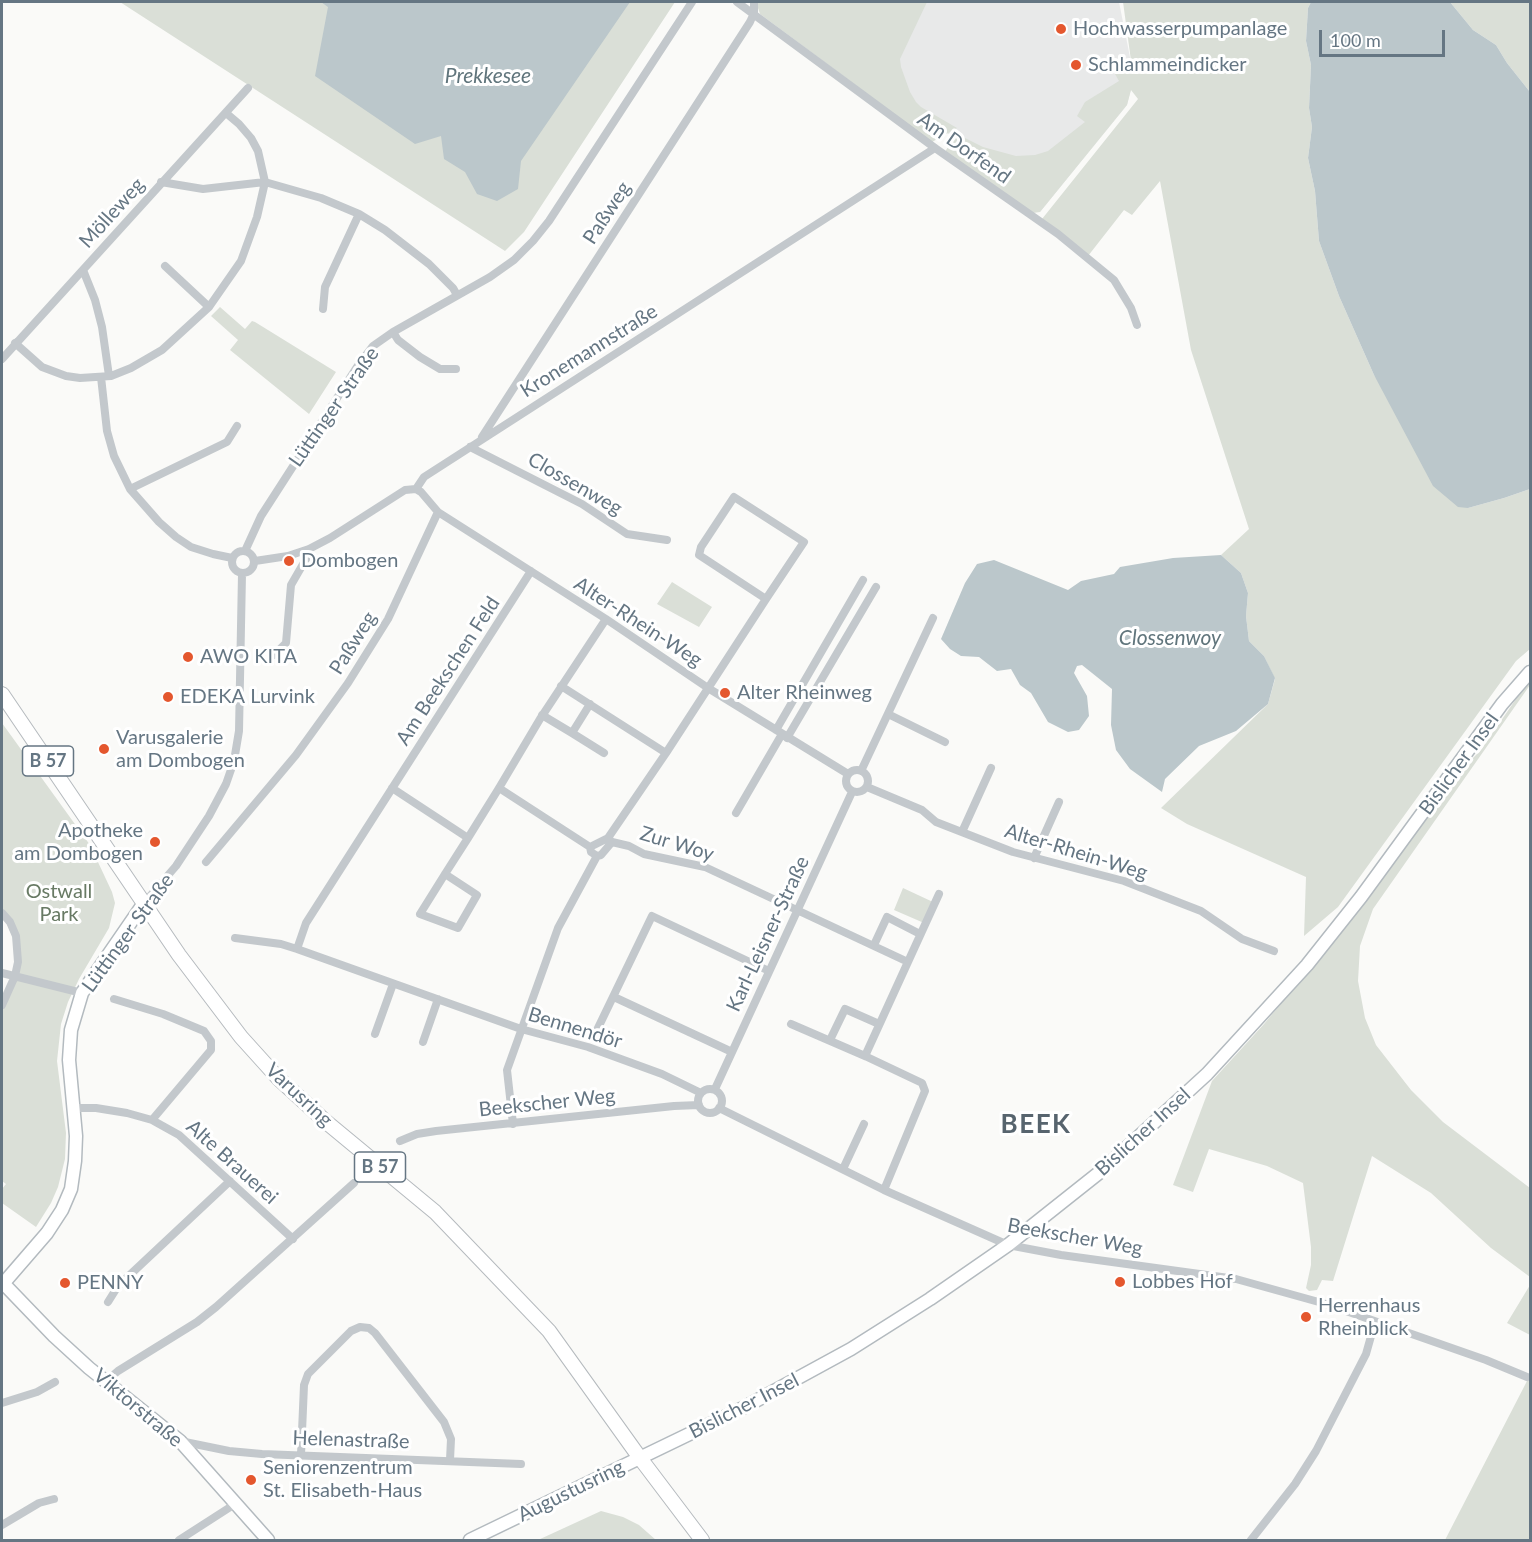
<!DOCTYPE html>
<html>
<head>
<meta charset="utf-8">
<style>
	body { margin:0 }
	#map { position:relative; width:1532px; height:1542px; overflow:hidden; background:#fafaf8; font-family:Lato,sans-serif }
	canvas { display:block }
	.frame { position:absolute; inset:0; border:3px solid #657683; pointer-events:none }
	.scale { position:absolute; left:1319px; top:30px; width:126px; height:27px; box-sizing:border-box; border:3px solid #657683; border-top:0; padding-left:8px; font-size:18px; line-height:21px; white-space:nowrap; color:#657683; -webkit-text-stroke:4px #fff; paint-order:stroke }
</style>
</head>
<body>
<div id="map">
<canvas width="1532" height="1542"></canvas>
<div class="frame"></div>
<div class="scale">100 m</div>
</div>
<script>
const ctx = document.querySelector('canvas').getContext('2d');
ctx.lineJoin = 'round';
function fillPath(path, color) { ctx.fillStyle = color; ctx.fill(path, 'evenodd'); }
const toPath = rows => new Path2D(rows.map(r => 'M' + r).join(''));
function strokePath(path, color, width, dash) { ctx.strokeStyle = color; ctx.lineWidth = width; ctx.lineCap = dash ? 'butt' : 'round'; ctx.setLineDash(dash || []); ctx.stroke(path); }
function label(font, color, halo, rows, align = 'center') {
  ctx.font = font + ' Lato,sans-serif'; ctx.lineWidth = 6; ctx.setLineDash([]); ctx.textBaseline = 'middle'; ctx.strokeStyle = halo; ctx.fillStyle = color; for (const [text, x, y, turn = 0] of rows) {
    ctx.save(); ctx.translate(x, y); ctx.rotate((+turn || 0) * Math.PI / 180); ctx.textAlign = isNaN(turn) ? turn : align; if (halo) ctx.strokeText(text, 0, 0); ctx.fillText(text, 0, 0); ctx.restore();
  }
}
fillPath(toPath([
	[808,2,1119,2,1134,77,1127,105,1040,212,954,142,952,136,947,133]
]), '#e8e9e9');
fillPath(toPath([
	[120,2,675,2,524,232,505,251],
	[756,2,927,2,900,59,901,67,910,92,916,102,921,107,957,128,932,142,760,14],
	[1123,2,1311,2,1308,8,1306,41,1311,65,1309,108,1312,127,1308,158,1315,191,1319,241,1339,296,1374,375,1468,508,1504,498,1530,489,1530,649,1516,661,1338,907,1304,936,1306,877,1187,824,1161,808,1268,704,1275,679,1264,656,1249,641,1246,616,1248,593,1241,573,1221,555,1249,529,1191,350,1160,181,1132,215,1124,210,1088,256,1042,219,1138,99,1131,90,1127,105,1040,212,1033,213,945,152,952,140,959,135,983,147,1016,156,1035,155,1048,151,1085,122,1077,116,1085,102,1119,81,1115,74,1121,70,1132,68],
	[1450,2,1530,2,1530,92,1507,63,1496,45,1473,30],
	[220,307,245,329,252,321,255,322,336,372,309,414,230,350,238,340,211,316],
	[672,582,712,607,699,627,657,604],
	[1530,678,1530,685,1373,909,1360,946,1358,981,1365,1018,1376,1045,1411,1090,1443,1122,1530,1188,1530,1277,1491,1248,1431,1193,1372,1156,1333,1281,1322,1280,1317,1290,1309,1291,1306,1288,1311,1265,1311,1247,1303,1183,1267,1166,1209,1149,1193,1192,1173,1185,1212,1081,1264,1024,1367,900,1465,766,1481,750,1518,696,1519,690],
	[2,723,90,845,112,892,115,903,109,928,79,979,68,1002,61,1024,57,1061,66,1133,65,1159,58,1187,51,1203,36,1227,2,1203,2,1189,6,1184,2,1181,2,1005,15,976,18,949,2,913],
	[903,888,933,902,924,923,894,910],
	[1530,1285,1530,1335,1507,1323],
	[1530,1373,1530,1540,1445,1540,1526,1383],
	[601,1511,623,1517,639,1525,656,1540,538,1540]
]), '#dadfd7');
fillPath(toPath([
	[321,2,630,2,521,161,518,189,497,201,477,194,465,172,444,159,441,136,415,144,315,76,328,7],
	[1311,2,1450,2,1473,30,1496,45,1507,63,1530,92,1530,489,1504,498,1468,508,1458,507,1433,486,1374,375,1339,296,1319,241,1315,191,1308,158,1312,127,1309,108,1311,65,1306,41,1308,8],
	[1221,555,1241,573,1248,593,1246,616,1249,641,1264,656,1275,678,1268,704,1236,731,1199,746,1165,779,1162,792,1130,769,1116,750,1111,725,1112,689,1082,665,1077,666,1074,673,1087,696,1089,716,1079,730,1068,732,1048,722,1031,693,1020,685,1011,669,997,671,979,657,961,656,950,649,941,639,965,583,977,564,994,560,1068,590,1081,581,1114,574,1120,567,1173,558]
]), '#bbc7cb');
const secondary = toPath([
	[3,1283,54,1336,89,1368,180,1441,268,1540],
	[2,1285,47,1233,62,1210,71,1189,75,1161,76,1136,69,1060,71,1030,82,993,144,903],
	[470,1540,741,1409,851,1349,930,1299,1008,1245,1100,1172,1207,1074,1307,965,1361,897,1502,704,1530,672]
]);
const primary = toPath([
	[2,694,179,955,241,1037,278,1078,325,1121,435,1212,549,1331,640,1458,702,1540]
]);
strokePath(secondary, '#b3babf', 15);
strokePath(primary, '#b5babe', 16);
strokePath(toPath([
	[737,2,935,148,1058,234,1114,280,1131,308,1137,325],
	[161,182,203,189,265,182,321,198,359,214,385,230,429,264,453,288,457,295],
	[165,266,209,307],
	[83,270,95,300,102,327,109,376],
	[323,309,325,287,359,214],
	[393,332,398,340,420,357,440,369,456,369],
	[15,343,42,367,66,376,80,378,111,376,131,368,162,350,209,307,241,261,257,217,265,182,258,151,251,138,239,124,226,113],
	[2,359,248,88],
	[101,377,107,431,114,456,130,489,159,522,176,537,191,547,213,554,232,558],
	[482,437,750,22,754,13,754,2],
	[470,447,582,504,627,534,667,540],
	[130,489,227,442,237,426],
	[416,489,424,477,935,148],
	[416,489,421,492,438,512,606,619,708,688,848,774],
	'232 562a11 11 0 1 1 22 0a11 11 0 1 1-22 0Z',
	[245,551,261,516,357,367,373,346,393,332,490,277,514,260,533,241,549,221,692,2],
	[255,561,288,556,309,549,330,538,405,490,416,489],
	[274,655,286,643,291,585,306,559,309,549],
	[561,686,666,753],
	[888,714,945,742],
	[542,715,572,733,590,704],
	[776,730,863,580],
	[572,733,604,753],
	[787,738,876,587],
	'846 781a11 11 0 1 1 22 0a11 11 0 1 1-22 0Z',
	[861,771,933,618],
	[867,787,922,810,936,822,1013,852,1124,881,1201,911,1242,939,1274,951],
	[392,788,468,838],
	[499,788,590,847],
	[736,813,782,734],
	[962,832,991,768],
	[608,838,666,753,766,599,804,542,734,497,701,547,699,555,766,599],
	[612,842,629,846,644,854,705,867,908,962],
	[1034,858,1059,802],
	[206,862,296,755,348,683,388,619,438,512],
	[445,874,477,895,458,928,420,914,445,874,468,838,499,788,540,719,606,619],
	[144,903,176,866,209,816,226,784,234,761,239,731,242,574],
	[2,913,10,922,16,936,18,962,15,976,2,1005],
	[235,938,281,944,297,949,521,1029,588,1047,662,1074,701,1093],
	[874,945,887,917,920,934],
	[297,949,306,923,531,571],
	[2,973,82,993],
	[614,997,732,1052],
	[114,999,163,1014,204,1031,211,1041,211,1050,152,1120],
	[791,1024,865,1056,922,1083,925,1091,884,1190],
	[597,1030,652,916,769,971],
	[375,1034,393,984],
	[830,1040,845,1009,879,1024],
	[423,1042,438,999],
	[865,1056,939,894],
	[715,1089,852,792],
	'698 1101a12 12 0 1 1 24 0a12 12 0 1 1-24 0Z',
	[73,1108,96,1108,127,1113,152,1120,179,1135,293,1239],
	[719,1108,884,1190,1008,1245,1061,1255,1236,1279,1326,1304,1486,1360,1527,1377],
	[513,1124,507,1070,558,928,597,856,601,855,612,842,608,838,590,847,591,852,597,856],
	[400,1141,417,1134,436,1131,674,1106,699,1105],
	[843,1169,864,1124],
	[108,1302,118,1286,230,1181],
	[105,1382,118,1371,197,1322,216,1307,354,1183],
	[2,1403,37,1392,55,1382],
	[180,1441,229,1451,262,1454,521,1464],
	[301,1455,304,1385,308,1374,351,1331,360,1327,369,1328,375,1333,444,1422,451,1439,450,1460],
	[2,1525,39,1503,54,1499],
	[179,1540,235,1504],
	[1251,1540,1295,1484,1316,1451,1366,1354,1375,1322]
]), '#c3c8cc', 8);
strokePath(secondary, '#fff', 12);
strokePath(primary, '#fff', 14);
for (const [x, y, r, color] of [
	[1061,29,6,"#e4572e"],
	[1076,65,6,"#e4572e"],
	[289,561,6,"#e4572e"],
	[188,657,6,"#e4572e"],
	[725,693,6,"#e4572e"],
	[168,697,6,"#e4572e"],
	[104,749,6,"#e4572e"],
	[155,842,6,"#e4572e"],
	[1120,1282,6,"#e4572e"],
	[65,1283,6,"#e4572e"],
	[1306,1317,6,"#e4572e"],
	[251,1480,6,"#e4572e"]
]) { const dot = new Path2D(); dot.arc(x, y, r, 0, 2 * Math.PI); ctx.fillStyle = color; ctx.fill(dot); strokePath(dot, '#fff', 2); }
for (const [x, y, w] of [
	[48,761,51],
	[380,1167,51]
]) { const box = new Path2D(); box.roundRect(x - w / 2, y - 15, w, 30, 4.5); ctx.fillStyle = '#fff'; ctx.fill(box); strokePath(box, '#657683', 1.5); }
label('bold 18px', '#657683', null, [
	["B 57",48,761],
	["B 57",380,1167]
]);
label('20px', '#657683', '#fff', [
	["Hochwasserpumpanlage",1073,29],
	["Schlammeindicker",1088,65],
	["Dombogen",301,561],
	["AWO KITA",200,657],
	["Alter Rheinweg",737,693],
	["EDEKA Lurvink",180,697],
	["Varusgalerie",116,738],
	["am Dombogen",116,761],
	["Apotheke",143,831,"right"],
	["am Dombogen",143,854,"right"],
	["Lobbes Hof",1132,1282],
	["PENNY",77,1283],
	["Herrenhaus",1318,1306],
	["Rheinblick",1318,1329],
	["Seniorenzentrum",263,1468],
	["St. Elisabeth-Haus",263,1491]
], 'left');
label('20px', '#657683', '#fff', [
	["Am Dorfend",964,148,35],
	["Mölleweg",112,213,-48],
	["Paßweg",607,213,-57],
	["Kronemannstraße",589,351,-32],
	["Lüttinger Straße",334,407,-55],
	["Clossenweg",575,484,30],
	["Alter-Rhein-Weg",638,622,33],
	["Paßweg",353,643,-58],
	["Am Beekschen Feld",448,671,-57],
	["Bislicher Insel",1459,764,-54],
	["Zur Woy",677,844,17],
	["Alter-Rhein-Weg",1076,852,17],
	["Lüttinger Straße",128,933,-54],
	["Karl-Leisner-Straße",768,934,-65],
	["Bennendör",575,1028,17],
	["Varusring",299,1095,43],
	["Beekscher Weg",547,1103,-6],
	["Bislicher Insel",1143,1132,-42],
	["Alte Brauerei",232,1162,42],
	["Beekscher Weg",1075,1237,10],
	["Bislicher Insel",744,1406,-27],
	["Viktorstraße",138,1408,40],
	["Helenastraße",351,1440,2],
	["Augustusring",571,1491,-26]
]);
label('20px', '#687a64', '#fff', [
	["Ostwall",59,892],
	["Park",59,915]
]);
label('italic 21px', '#60757c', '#fff', [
	["Prekkesee",488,76],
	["Clossenwoy",1170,638]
]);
ctx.letterSpacing = '1.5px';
label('bold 26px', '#57646e', '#fff', [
	["BEEK",1036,1125]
]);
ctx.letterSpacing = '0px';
</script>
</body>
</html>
